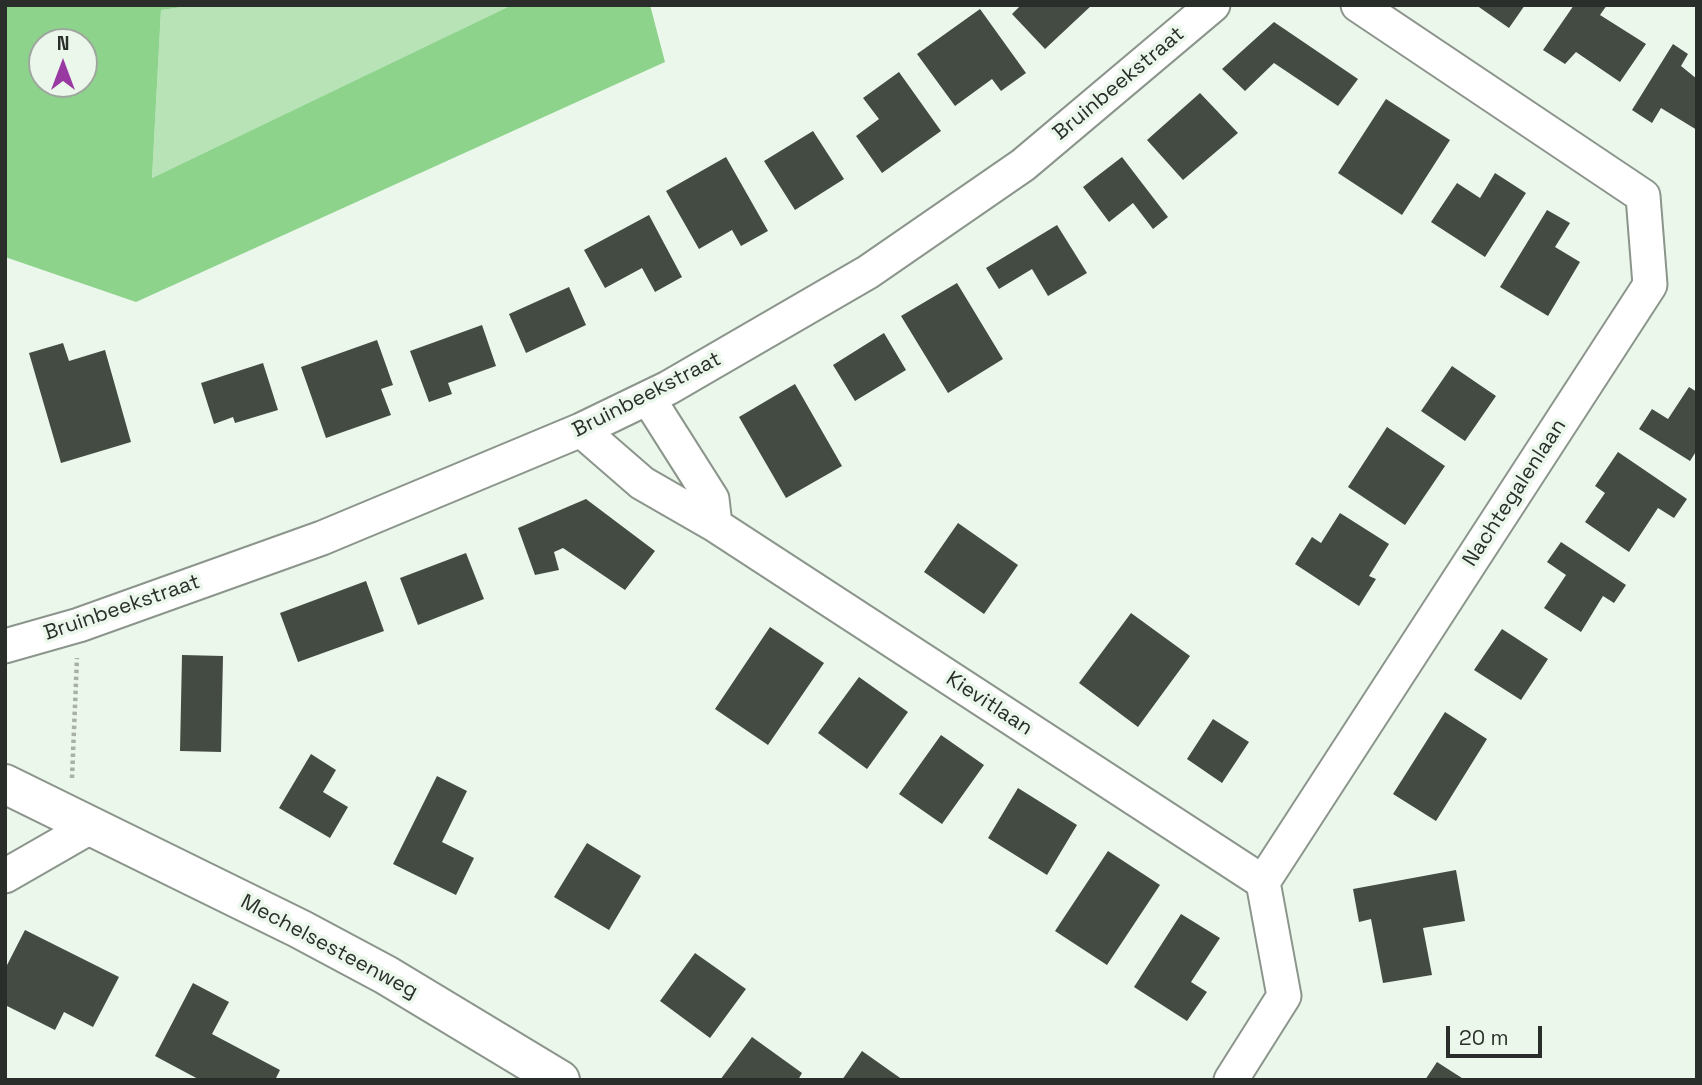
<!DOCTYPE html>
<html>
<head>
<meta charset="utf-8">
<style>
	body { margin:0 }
	#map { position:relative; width:1702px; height:1085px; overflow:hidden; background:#ecf7ec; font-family:"Space Grotesk",sans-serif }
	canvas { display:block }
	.frame { position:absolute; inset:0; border:7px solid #2a2e2a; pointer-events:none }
	.north { position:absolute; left:28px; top:28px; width:70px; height:70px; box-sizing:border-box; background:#ecf7ec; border:2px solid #9ea79e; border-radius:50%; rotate:0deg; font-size:19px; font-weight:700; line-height:28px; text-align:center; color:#2a2e2a }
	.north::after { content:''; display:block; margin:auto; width:24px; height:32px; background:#993aa2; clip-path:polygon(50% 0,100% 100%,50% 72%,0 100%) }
	.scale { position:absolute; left:1446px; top:1026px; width:96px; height:32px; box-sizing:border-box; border:4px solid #2a2e2a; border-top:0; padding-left:9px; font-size:21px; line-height:24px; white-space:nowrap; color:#2a2e2a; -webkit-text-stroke:5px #ecf7ec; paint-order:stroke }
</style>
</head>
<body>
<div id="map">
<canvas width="1702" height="1085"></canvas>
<div class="frame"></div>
<div class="north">N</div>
<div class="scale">20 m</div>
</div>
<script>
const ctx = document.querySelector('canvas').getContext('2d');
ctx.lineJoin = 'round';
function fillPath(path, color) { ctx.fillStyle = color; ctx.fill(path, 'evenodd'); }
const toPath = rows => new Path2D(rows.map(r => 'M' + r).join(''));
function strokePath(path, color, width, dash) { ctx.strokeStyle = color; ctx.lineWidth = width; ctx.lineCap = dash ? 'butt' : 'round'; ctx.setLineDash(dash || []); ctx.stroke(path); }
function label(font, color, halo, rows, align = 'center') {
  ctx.font = font + ' "Space Grotesk",sans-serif'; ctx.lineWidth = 7; ctx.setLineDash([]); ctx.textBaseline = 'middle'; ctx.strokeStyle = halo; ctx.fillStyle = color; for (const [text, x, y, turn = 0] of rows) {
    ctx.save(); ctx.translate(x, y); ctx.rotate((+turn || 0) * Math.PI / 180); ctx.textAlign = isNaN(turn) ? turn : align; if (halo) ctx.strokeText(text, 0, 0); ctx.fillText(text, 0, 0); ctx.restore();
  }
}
fillPath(toPath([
	[197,5,512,5,152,178,161,10]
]), '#b7e3b6');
fillPath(toPath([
	[5,5,197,5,161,10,152,178,512,5,650,5,665,62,136,302,5,257],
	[42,42,84,42,84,84,42,84]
]), '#8dd38c');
fillPath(toPath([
	[1021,5,1092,5,1045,49,1012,14],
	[1476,5,1525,5,1509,28],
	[1574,5,1607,5,1600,15,1646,44,1620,82,1576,52,1565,64,1543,50],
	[980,9,1026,73,1001,91,992,79,955,106,917,54],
	[1274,22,1358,79,1338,106,1274,63,1245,91,1222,69],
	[1673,44,1688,54,1681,66,1697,79,1697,130,1661,108,1652,123,1632,110],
	[899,72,941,131,882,173,856,136,879,119,863,98],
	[1200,93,1238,133,1183,180,1147,140],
	[1386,99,1450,140,1402,215,1338,173],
	[813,131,844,179,795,210,764,161],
	[726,157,768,231,741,246,732,230,699,249,666,191],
	[1122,157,1168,217,1153,229,1133,203,1109,222,1083,187],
	[1495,173,1526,193,1485,257,1431,222,1457,183,1480,198],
	[1547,210,1570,223,1555,247,1580,262,1548,316,1500,287],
	[649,215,682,277,655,292,642,268,605,288,584,250],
	[1057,225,1087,273,1048,296,1032,269,999,289,986,268],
	[957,283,1003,359,948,393,901,316],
	[569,287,586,325,526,353,509,314],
	[482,325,496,366,448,383,452,394,429,402,410,351],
	[884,333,906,370,855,401,833,365],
	[377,340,393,385,381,389,391,415,326,438,301,367],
	[63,343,69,361,105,350,131,442,61,463,29,353],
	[263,363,278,410,235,423,233,417,214,424,201,383],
	[1452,366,1496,396,1465,441,1421,411],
	[795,384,842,466,786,498,739,417],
	[1689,387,1697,392,1697,450,1690,461,1639,429,1652,409,1668,419],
	[1387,427,1445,466,1405,525,1348,487],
	[1618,452,1687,499,1674,518,1658,508,1629,552,1585,522,1605,493,1595,486],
	[586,499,655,551,625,590,563,548,554,552,559,570,535,575,518,528],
	[1340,513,1389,544,1369,576,1376,579,1359,606,1295,564,1312,537,1321,543],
	[958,523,1018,565,984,614,924,572],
	[1561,542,1626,585,1614,603,1603,596,1581,632,1544,608,1566,575,1547,562],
	[466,553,484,599,418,625,400,578],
	[366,581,384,631,298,662,280,613],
	[1131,613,1190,656,1138,727,1079,683],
	[770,627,824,663,768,745,715,709],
	[1502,629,1548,659,1521,700,1474,670],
	[182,655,223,656,221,752,180,751],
	[859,677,908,712,867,769,818,733],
	[1445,712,1487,739,1436,821,1393,794],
	[1213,719,1249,742,1222,783,1187,759],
	[941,735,984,765,942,824,899,794],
	[311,754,336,770,323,792,348,807,330,838,279,808],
	[437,776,467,791,442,842,474,858,456,895,393,864],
	[1018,788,1077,825,1047,875,988,838],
	[587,843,641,876,609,930,554,897],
	[1108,851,1160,885,1107,965,1055,931],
	[1456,870,1465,921,1423,928,1432,975,1383,983,1371,919,1359,922,1353,889],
	[1181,914,1220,938,1191,982,1207,992,1187,1021,1134,987],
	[25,930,119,977,93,1027,64,1012,55,1030,5,1005,5,969],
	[695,953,746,989,710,1038,660,1001],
	[193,983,229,1002,212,1034,280,1070,275,1080,200,1080,155,1056],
	[752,1037,802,1073,798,1080,720,1080],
	[862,1051,903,1080,842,1080],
	[1437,1062,1465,1080,1425,1080]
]), '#434b43');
const minor = toPath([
	[648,398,712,499,715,525],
	[581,430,642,483,715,525,1263,882],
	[5,646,79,625,322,538,581,430,668,388,868,272,1023,165,1213,5],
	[5,876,92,826],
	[1231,1080,1284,996,1263,882,1650,285,1643,196,1358,5]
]);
const tertiary = toPath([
	[5,784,300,929,386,975,560,1080]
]);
strokePath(minor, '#8b958b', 37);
strokePath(tertiary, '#8b958b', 42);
strokePath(toPath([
	[72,778,77,658]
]), '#a8b0a8', 4.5, [3.5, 3.5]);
strokePath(minor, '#fff', 33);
strokePath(tertiary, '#fff', 38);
label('21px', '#2a2e2a', '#ecf7ec', [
	["Bruinbeekstraat",1119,84,-40],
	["Bruinbeekstraat",647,395,-27],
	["Nachtegalenlaan",1515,493,-57],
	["Bruinbeekstraat",122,608,-19],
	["Kievitlaan",989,704,33],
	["Mechelsesteenweg",329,947,28]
]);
</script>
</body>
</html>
